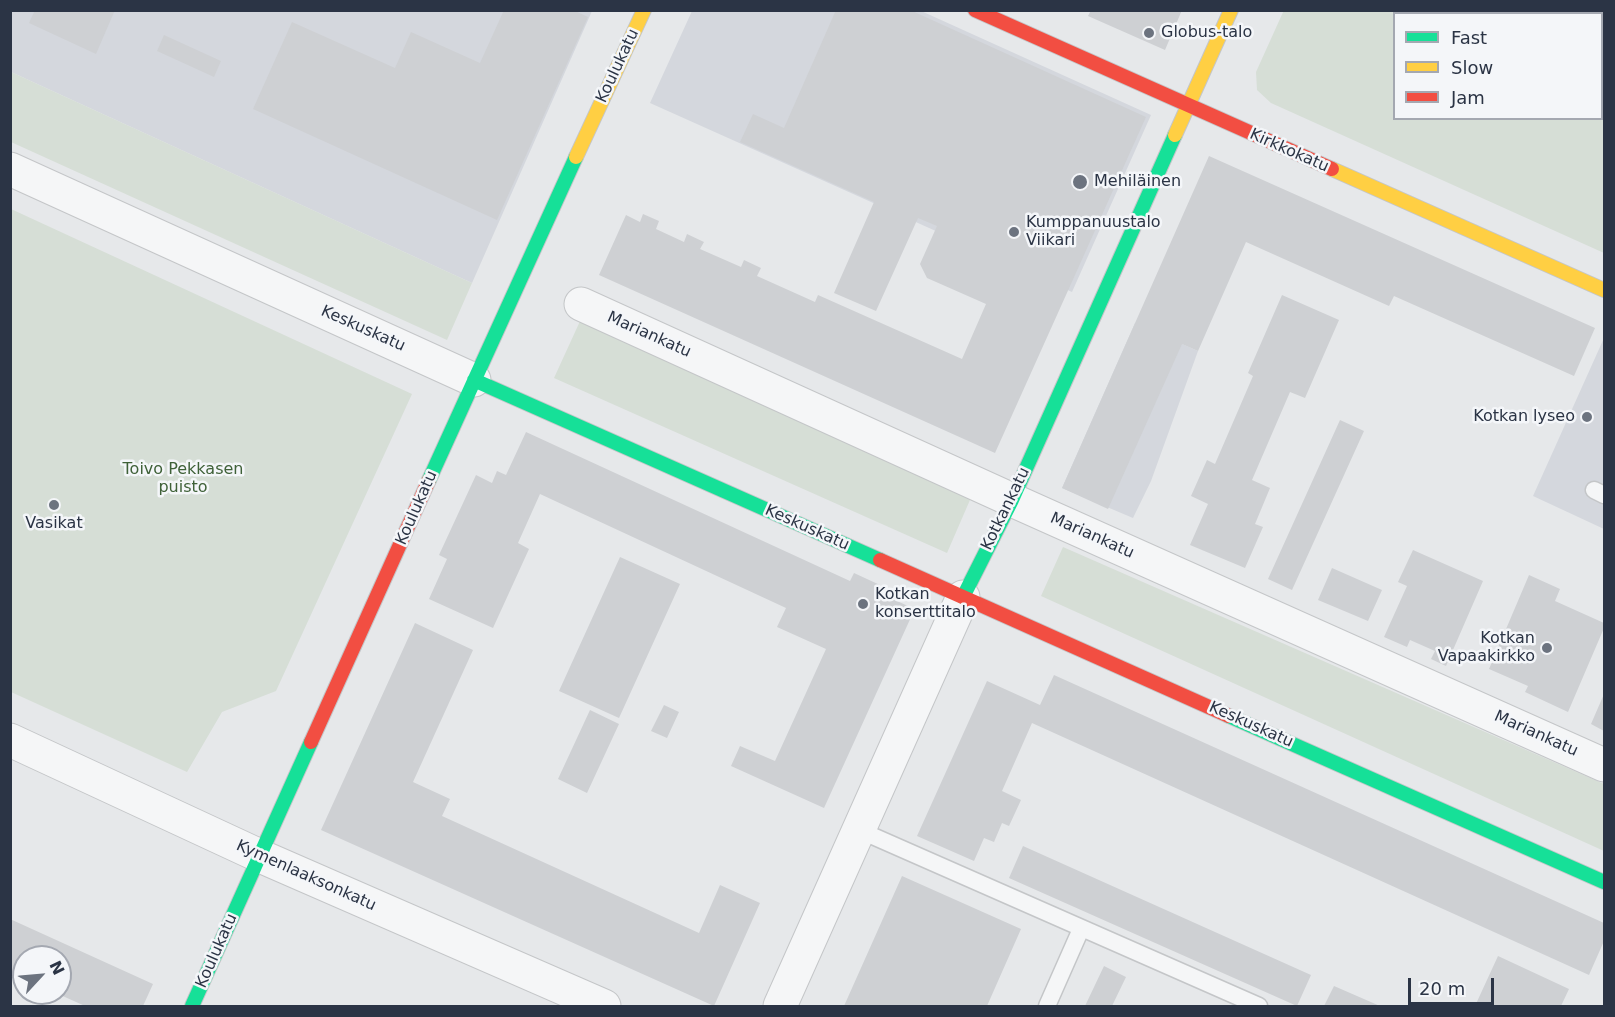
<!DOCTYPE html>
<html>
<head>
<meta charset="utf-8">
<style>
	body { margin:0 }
	#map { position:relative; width:1615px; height:1017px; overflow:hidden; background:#e6e8ea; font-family:"DejaVu Sans",sans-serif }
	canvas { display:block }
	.frame { position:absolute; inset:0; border:12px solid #2b3445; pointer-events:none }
	.legend { position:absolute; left:1393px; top:12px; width:210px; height:108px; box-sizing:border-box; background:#f4f6f9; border:2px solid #a4a8b1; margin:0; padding:8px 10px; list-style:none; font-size:18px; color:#2b3445 }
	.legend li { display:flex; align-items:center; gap:12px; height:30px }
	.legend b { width:30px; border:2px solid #a4a8b1 }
	.north { position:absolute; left:12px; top:945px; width:60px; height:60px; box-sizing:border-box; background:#f4f6f9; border:2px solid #a4a8b1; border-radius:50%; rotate:64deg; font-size:16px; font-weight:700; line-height:24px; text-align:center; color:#2b3445 }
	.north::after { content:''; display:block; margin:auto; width:21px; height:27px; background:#6c737f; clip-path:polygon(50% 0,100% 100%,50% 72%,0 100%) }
	.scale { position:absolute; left:1408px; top:978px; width:86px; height:27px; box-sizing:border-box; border:3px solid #2b3445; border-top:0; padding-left:8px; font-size:18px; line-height:21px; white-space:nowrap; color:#2b3445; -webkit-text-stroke:4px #f4f6f9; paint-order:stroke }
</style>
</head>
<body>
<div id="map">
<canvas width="1615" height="1017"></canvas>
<div class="frame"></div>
<ul class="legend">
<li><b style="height:8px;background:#16e098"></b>Fast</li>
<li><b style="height:8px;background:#ffcf43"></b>Slow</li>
<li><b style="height:8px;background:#f24e42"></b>Jam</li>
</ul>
<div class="north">N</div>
<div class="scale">20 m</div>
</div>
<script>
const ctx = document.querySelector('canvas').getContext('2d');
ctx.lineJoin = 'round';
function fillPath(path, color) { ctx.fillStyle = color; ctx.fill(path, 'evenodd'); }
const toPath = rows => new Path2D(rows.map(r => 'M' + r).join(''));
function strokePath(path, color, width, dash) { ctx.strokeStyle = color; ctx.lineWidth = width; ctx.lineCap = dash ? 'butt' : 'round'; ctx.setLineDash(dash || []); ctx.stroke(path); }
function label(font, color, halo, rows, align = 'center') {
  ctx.font = font + ' "DejaVu Sans",sans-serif'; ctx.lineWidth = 5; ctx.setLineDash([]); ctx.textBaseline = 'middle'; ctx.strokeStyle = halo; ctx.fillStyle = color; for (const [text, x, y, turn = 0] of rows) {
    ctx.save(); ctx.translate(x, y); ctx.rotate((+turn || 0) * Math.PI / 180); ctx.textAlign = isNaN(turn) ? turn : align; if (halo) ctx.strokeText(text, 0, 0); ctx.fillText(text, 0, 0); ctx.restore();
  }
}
fillPath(toPath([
	[919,10,1151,115,1072,292,650,103,692,11],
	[12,11,592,11,472,283,11,72],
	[1135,323,1198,351,1151,481,1133,518,1062,488],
	[1604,338,1604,529,1533,496]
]), '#d4d7dd');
fillPath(toPath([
	[1284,10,1604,11,1604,253,1271,103,1257,90,1256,72],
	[1394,14,1602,14,1602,118,1394,118],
	[11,72,472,283,447,340,11,142],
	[11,209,412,394,276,691,222,712,187,772,11,692],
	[581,319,973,493,947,553,554,378],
	[1063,547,1604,784,1604,851,1041,596]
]), '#d6ded6');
fillPath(toPath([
	[35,10,115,10,96,54,29,23],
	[504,10,573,10,588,17,497,220,253,109,292,22,395,68,411,32,480,63],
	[836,10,910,10,1146,117,995,453,599,275,626,215,640,222,643,214,659,221,656,229,684,242,687,234,704,242,700,249,741,267,744,260,761,268,757,276,815,302,818,295,962,359,986,304,927,278,920,264,937,226,918,218,876,311,834,293,874,202,740,142,753,114,784,128],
	[1091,10,1182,10,1165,50,1088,16],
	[164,35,221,61,214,77,157,51],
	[1209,156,1595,328,1574,376,1394,296,1389,306,1246,242,1198,351,1182,344,1108,509,1062,488],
	[1282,295,1339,320,1305,398,1290,392,1252,480,1270,488,1255,524,1263,527,1245,568,1190,545,1208,504,1191,496,1207,460,1215,464,1253,376,1248,373],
	[1340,420,1364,431,1292,590,1268,579],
	[526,432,850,581,854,573,880,585,877,592,908,606,912,615,824,808,731,766,740,746,775,761,826,649,777,627,786,608,540,494,518,543,529,549,493,628,429,599,447,559,439,555,476,475,492,483,497,471,506,475],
	[1413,550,1483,581,1446,666,1431,659,1435,651,1410,640,1407,647,1384,637,1407,586,1398,582],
	[620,557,680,584,619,718,559,691],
	[1332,568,1382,590,1368,621,1318,600],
	[1529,575,1560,589,1555,601,1604,623,1604,628,1568,712,1525,692,1528,686,1489,669],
	[415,623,473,650,413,782,450,799,442,816,699,933,720,885,760,903,714,1006,321,830],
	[1054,675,1604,923,1604,941,1589,975,1032,723,1002,791,1021,800,1009,826,1002,823,994,842,984,838,974,861,917,836,987,681,1040,705],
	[1604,694,1604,731,1591,724],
	[664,705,679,712,667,738,651,731],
	[590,710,619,724,587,793,558,779],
	[1023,846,1311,975,1297,1006,1009,878],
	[902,876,1021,929,987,1006,844,1006],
	[10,919,153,984,143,1006,85,1006,56,993,60,993,60,957,24,957,24,979,10,972],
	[1498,956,1569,989,1561,1006,1475,1006],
	[1104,966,1126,977,1112,1006,1085,1006],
	[1334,986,1380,1006,1324,1006]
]), '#ced0d3');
const lane = toPath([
	[1594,490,1604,495],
	[859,830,1259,1006],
	[1047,1006,1081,929]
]);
const street = toPath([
	[10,169,474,380],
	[581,304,1012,500,1604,765],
	[10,740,260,856,604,1006],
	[780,1006,963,597]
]);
const fast = toPath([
	[474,380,880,560],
	[429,480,576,157],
	[963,597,1012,500,1175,135],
	[1229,716,1604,882],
	[192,1006,311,742]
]);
const slow = toPath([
	[1175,135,1231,10],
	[576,157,644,10],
	[1332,169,1604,290]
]);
const jam = toPath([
	[975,10,1332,169],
	[880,560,1229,716],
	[311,742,429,480]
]);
strokePath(lane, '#c4c6c8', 19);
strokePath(street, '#c4c6c8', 35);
strokePath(fast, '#c4c6c8', 16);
strokePath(slow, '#c4c6c8', 16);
strokePath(jam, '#c4c6c8', 16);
strokePath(lane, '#f5f6f7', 16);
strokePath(street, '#f5f6f7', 33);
strokePath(fast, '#16e098', 14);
strokePath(slow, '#ffcf43', 14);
strokePath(jam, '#f24e42', 14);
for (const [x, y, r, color] of [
	[1149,33,6,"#6c737f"],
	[1080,182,8,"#6c737f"],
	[1014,232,6,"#6c737f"],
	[1587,417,6,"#6c737f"],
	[54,505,6,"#6c737f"],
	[863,604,6,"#6c737f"],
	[1547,648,6,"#6c737f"]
]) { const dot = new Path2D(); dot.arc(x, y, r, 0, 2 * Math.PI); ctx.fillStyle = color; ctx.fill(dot); strokePath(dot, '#f4f6f9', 2); }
label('16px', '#2b3445', '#f4f6f9', [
	["Globus-talo",1161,33],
	["Mehiläinen",1094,182],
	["Kumppanuustalo",1026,223],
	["Viikari",1026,241],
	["Kotkan lyseo",1575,417,"right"],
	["Vasikat",54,524,"center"],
	["Kotkan",875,595],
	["konserttitalo",875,613],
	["Kotkan",1535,639,"right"],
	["Vapaakirkko",1535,657,"right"]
], 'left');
label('16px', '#2b3445', '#f4f6f9', [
	["Koulukatu",618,66,-65],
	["Kirkkokatu",1289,151,24],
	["Keskuskatu",363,329,24],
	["Mariankatu",649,335,24],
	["Koulukatu",417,508,-66],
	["Kotkankatu",1006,509,-64],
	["Keskuskatu",807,528,24],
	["Mariankatu",1092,536,24],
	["Keskuskatu",1251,725,24],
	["Mariankatu",1536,734,24],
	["Kymenlaaksonkatu",306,876,24],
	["Koulukatu",217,951,-66]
]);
label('16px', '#3f6138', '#f4f6f9', [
	["Toivo Pekkasen",183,470],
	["puisto",183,488]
]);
</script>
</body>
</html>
